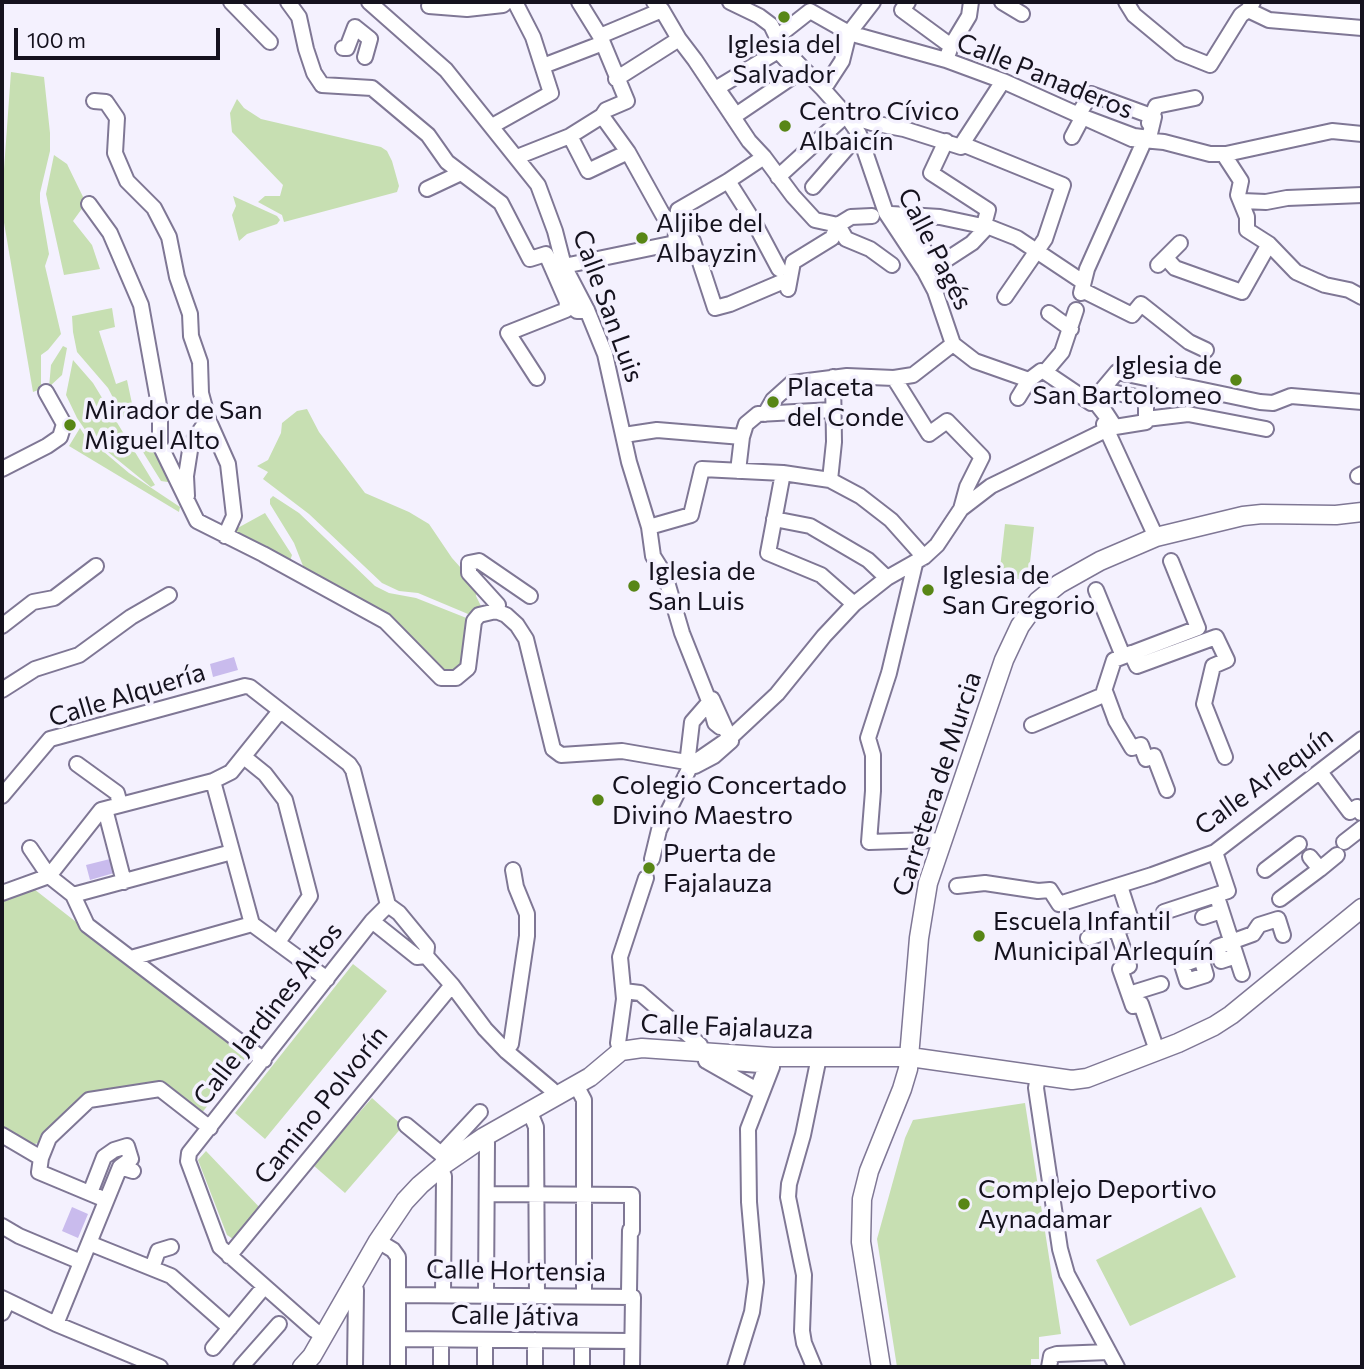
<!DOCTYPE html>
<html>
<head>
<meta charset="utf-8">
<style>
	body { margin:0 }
	#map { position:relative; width:1364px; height:1369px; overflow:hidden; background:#f4f1fe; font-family:Commissioner,sans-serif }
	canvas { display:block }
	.frame { position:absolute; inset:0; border:4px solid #15121e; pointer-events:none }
	.scale { position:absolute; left:14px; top:28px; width:206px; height:32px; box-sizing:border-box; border:4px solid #15121e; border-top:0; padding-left:9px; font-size:21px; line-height:24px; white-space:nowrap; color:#15121e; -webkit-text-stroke:5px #f4f1fe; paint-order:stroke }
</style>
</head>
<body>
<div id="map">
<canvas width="1364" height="1369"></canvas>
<div class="frame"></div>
<div class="scale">100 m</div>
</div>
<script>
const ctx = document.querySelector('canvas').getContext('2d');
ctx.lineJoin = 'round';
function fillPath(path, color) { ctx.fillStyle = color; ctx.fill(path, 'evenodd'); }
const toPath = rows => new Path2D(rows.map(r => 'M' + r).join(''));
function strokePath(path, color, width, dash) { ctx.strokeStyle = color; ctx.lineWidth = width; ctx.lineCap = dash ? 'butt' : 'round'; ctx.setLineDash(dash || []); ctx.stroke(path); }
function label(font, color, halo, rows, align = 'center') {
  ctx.font = font + ' Commissioner,sans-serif'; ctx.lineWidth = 7; ctx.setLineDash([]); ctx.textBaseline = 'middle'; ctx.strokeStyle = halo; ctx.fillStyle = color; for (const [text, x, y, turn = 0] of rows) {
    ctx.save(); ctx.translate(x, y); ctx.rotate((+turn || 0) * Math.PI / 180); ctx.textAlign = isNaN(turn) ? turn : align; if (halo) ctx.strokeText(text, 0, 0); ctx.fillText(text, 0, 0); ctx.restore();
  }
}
fillPath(toPath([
	[11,72,44,77,50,133,50,151,40,193,40,202,49,254,45,266,61,334,48,350,41,355,41,389,33,392,2,211,2,170,4,169],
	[237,99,244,108,261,119,381,147,387,151,392,161,399,186,397,192,284,222,282,215,258,202,265,196,280,196,283,185,232,132,230,113],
	[54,155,67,164,86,203,73,221,92,245,100,269,64,275,46,194],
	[233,196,277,216,280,220,277,224,247,234,239,241,232,215,236,206],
	[112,308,115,327,99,331,116,384,127,380,134,413,123,417,108,388,77,352,73,332,72,316],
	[63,346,67,348,62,375,49,387,51,365],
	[73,360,93,383,155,485,151,487,108,452,101,442,88,434,77,418,66,395],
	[307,409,319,432,365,493,409,512,429,524,452,558,478,587,476,596,481,606,477,612,468,614,418,593,399,591,382,583,309,514,263,479,268,472,257,466,268,460,281,433,282,423,297,411],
	[80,428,85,436,129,473,180,507,179,512,69,446],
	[153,441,174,483,161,481,138,444],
	[273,496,299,513,375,586,389,593,416,598,469,619,466,659,457,670,448,674,440,671,305,571,294,543,270,504,270,499],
	[265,513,292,555,290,561,282,560,232,536,234,530],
	[1005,524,1034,527,1028,580,999,577],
	[34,889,247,1056,201,1114,162,1083,87,1093,38,1143,32,1145,26,1144,2,1128,2,899],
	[353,964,387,991,265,1139,235,1113],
	[372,1098,403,1126,345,1193,313,1165],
	[1025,1103,1061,1334,1039,1337,1039,1359,1031,1359,1031,1367,897,1367,877,1239,905,1138,913,1120],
	[206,1151,262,1210,237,1238,233,1239,227,1235,198,1160],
	[1201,1207,1236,1277,1130,1326,1096,1260]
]), '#c7dfb2');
fillPath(toPath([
	[234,657,238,670,213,677,210,664],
	[110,859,114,873,90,880,86,865],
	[72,1207,88,1214,78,1238,62,1231]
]), '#c9bbed');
const minor = toPath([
	[231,2,270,42],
	[288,2,299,17,306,49,314,73,322,85,372,88,428,135,447,162,501,203,530,259,546,254,567,302,577,311,587,310],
	[369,2,446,70,538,185,555,231,564,266,587,310,605,354,629,462,649,527,653,556,665,575,682,633,709,701,715,723,720,727],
	[654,2,662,10,679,39,695,60,749,141,764,157,793,196,815,220,838,225,846,239,870,249,892,265],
	[730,2,759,16,771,25,781,46,823,89,846,115,859,134,886,213,925,272,935,291,953,344,975,361,1029,380,1041,371,1045,372,1091,403,1096,403,1110,421,1108,429],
	[908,2,902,10,951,46,946,60],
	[1002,2,1022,14],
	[1126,2,1134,15,1169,44,1180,53,1210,65,1241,15,1248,10,1253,2],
	[429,6,467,9,503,5,506,2],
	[1248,10,1269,20,1362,28],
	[600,36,662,10],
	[777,37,810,11,849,33,946,60,1003,81,1132,139,1164,142,1210,154,1226,154,1332,131,1362,134],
	[951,46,969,16,971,2],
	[343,48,347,48,355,27,370,39,365,57],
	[778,51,798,73,736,115,717,88,778,51],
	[543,66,603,43],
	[616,79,679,39],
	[827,84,842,61,849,33,873,2],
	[1091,94,1154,117,1149,138,1134,136,1078,115,1091,94],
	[94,101,106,102,117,118,115,153,127,181,154,208,169,237,177,277,190,314,191,336,200,362,201,393,208,419,228,464,234,516,225,536],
	[846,115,872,123,904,129,961,147,962,144,1063,185,1045,239,1005,297],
	[602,116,628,152,663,215,693,241,715,308,730,304,784,281],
	[1149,123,1156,106,1195,98],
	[492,126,551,93,533,37,515,2],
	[570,136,588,171,628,152],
	[1072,137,1081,120],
	[946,141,931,173,988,210,984,225,1017,238,1083,282],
	[962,144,1003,81],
	[1226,154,1226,158,1241,181,1238,195,1247,217,1247,230,1269,244,1296,272,1325,285,1349,290,1362,297],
	[517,157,570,136,602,116,606,110,627,101,600,36,579,2],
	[778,177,846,115],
	[728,181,754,222,779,269],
	[813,187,859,134],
	[427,189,461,173],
	[1242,201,1266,202,1287,198,1362,195],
	[89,204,110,233,141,305,160,411,160,445,197,521,263,554,385,621,441,678,456,678,468,668,474,621,479,615,496,611,506,615,517,625,526,639,553,749,561,755,622,751,692,763],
	[891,214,940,217,987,227,972,243,932,269,926,260,930,258,903,219,896,219,891,214],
	[1166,258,1175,268,1242,292,1269,244],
	[1158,265,1180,243],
	[564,266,675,243,678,210,728,181,764,157],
	[788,289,793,262,832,238,838,225,851,217,872,216],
	[1082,290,1132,315,1141,304,1189,342,1206,350],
	[1081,293,1087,269,1142,146],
	[1049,313,1071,329],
	[1045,372,1062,352,1076,310],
	[537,378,508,333,566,310,567,302],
	[894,378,929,434,947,421,982,457,967,487,961,509],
	[1107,391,1146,399,1146,422,1115,427,1098,401,1107,391],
	[1018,398,1029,380],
	[1091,403,1117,372,1260,402,1273,403,1291,396,1362,402],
	[765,414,773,400,792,383,847,376,894,378,913,375,953,344],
	[1146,419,1188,414,1266,429],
	[1104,424,1156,537],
	[624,435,657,430,742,437],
	[2,469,47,446,60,437,64,424,46,392],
	[738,471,742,437,746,424,758,414,833,410],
	[783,473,768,553,821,575,854,604],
	[1358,476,1362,474],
	[830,480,834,442,833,377],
	[187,496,186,476,191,444,208,419],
	[774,519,810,526,868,560,887,578],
	[649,527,691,515,702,469,783,473,830,480,860,496,891,520,924,557],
	[915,564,889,673,868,738,873,755,873,791,869,842,932,840,941,843],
	[1096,590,1123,656],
	[496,611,498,605,469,573,469,563,479,561,530,596],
	[2,626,33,602,54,598,96,566],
	[1131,653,1137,666,1216,637,1227,660,1213,666,1204,704,1225,757],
	[2,690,35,669,79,655,131,617,169,595],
	[1106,694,1116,721,1132,748,1141,745,1146,759,1154,756,1167,790],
	[712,699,731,741,714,756,695,766,688,756,692,722,712,699],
	[1032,725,1106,694,1104,691,1114,660,1198,628,1171,561],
	[244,757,265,774,285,800,310,896,278,942],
	[692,763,698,760,730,738,777,694,824,636,854,604,887,578,924,557,937,545,961,509,991,486,1108,429],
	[77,764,117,793,120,804],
	[1320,772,1350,812,1357,807,1361,813],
	[213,781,252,924,327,979],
	[2,796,50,739,245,686,250,687,349,764,353,770,388,905,372,921,189,1153,188,1161,220,1247,314,1330,323,1335],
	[105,809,124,882],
	[1344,842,1362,828],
	[30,848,49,876,73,895,87,925,264,1060],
	[1310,857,1320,869,1337,855],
	[652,859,659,830,692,763],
	[1265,870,1299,844],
	[957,886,985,883,1038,891,1050,890,1059,904,1152,875,1215,852,1362,739],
	[2,893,49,876,101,810,213,781,231,772,280,711],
	[73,895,232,852],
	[1280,899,1320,869],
	[1219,903,1242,974],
	[388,905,399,913,427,947,426,956,452,985,485,1029,506,1051,551,1089,556,1096],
	[1164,912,1228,891,1215,852],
	[1203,917,1221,911],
	[372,921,417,957,426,956],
	[1116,928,1129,966,1120,969,1133,1006,1141,1004,1154,1042],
	[1088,938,1132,923,1120,886],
	[1236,956,1221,961,1217,947,1253,934,1259,925,1278,919,1283,935],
	[131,958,252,924],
	[1201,958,1206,975,1187,981,1182,965,1201,958],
	[624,991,640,993,700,1045,700,1052],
	[1129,994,1161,984],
	[506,1051,511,1044,527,936,527,914,516,887,513,870],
	[621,1051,618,1043,624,999,620,957,646,878],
	[706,1061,760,1065,764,1072,757,1090,706,1061],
	[1038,1076,1036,1088,1060,1249,1067,1274,1117,1367],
	[576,1085,584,1100,584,1297],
	[529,1110,536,1127,537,1296],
	[406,1125,441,1154],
	[2,1135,41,1158],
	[484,1137,487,1143,486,1295],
	[446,1163,441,1154,480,1112],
	[439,1169,444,1176,443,1295],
	[90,1193,104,1157,114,1150,127,1146,131,1159,120,1167],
	[487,1194,632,1195,632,1231],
	[106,1200,39,1172,41,1158,49,1138,89,1100,160,1089,210,1128],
	[2,1226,19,1236,81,1262],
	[378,1241,393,1250,398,1257,398,1367],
	[89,1243,171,1276,230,1328],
	[229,1256,452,985],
	[152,1268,158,1251,171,1247],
	[350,1287,356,1290,355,1367],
	[629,1292,630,1230],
	[399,1295,633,1297,632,1367],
	[2,1298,56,1324,160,1367],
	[2,1313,8,1301],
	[56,1324,120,1167,133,1171],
	[398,1339,632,1341],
	[213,1348,264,1287],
	[241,1367,279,1324],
	[441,1367,441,1340],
	[485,1367,485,1340],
	[535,1367,535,1340],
	[582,1367,582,1341],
	[735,1367,752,1312,756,1282,749,1202,748,1129,772,1067,773,1057],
	[814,1367,804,1343,802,1331,804,1275,788,1197,789,1184,803,1135,819,1057],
	[1049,1367,1051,1356,1057,1354,1109,1352]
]);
const major = toPath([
	[302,1367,312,1356,378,1241,405,1201,420,1185,446,1163,484,1137,590,1077,621,1051,642,1048,773,1057,910,1057,1072,1080,1087,1078,1178,1043,1214,1026,1231,1015,1362,908],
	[881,1367,861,1242,862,1199,869,1171,902,1089,908,1069,919,938,928,883,1004,660,1020,626,1038,601,1059,584,1100,561,1156,537,1243,516,1262,514,1336,515,1362,512]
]);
strokePath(minor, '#7f7795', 18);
strokePath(major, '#7f7795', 21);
strokePath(minor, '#fff', 14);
strokePath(major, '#fff', 18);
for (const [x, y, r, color] of [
	[784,17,7,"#588616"],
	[785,126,7,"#588616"],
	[642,238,7,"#588616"],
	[1236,380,7,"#588616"],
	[773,402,7,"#588616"],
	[70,425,7,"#588616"],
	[634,586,7,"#588616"],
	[928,590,7,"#588616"],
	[598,800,7,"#588616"],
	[649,868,7,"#588616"],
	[979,936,7,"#588616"],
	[964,1204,7,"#588616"]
]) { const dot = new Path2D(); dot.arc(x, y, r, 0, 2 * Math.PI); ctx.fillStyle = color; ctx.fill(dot); strokePath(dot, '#f4f1fe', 2.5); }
label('26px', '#15121e', '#f4f1fe', [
	["Iglesia del",784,44,"center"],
	["Salvador",784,74,"center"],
	["Centro Cívico",799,111],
	["Albaicín",799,141],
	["Aljibe del",656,223],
	["Albayzin",656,253],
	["Iglesia de",1222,365,"right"],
	["San Bartolomeo",1222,395,"right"],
	["Placeta",787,387],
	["del Conde",787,417],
	["Mirador de San",84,410],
	["Miguel Alto",84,440],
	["Iglesia de",648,571],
	["San Luis",648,601],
	["Iglesia de",942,575],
	["San Gregorio",942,605],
	["Colegio Concertado",612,785],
	["Divino Maestro",612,815],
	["Puerta de",663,853],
	["Fajalauza",663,883],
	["Escuela Infantil",993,921],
	["Municipal Arlequín",993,951],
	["Complejo Deportivo",978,1189],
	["Aynadamar",978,1219]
], 'left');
label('26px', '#15121e', '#f4f1fe', [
	["Calle Panaderos",1045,76,22],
	["Calle Pagés",935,249,63],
	["Calle San Luis",608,306,70],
	["Calle Alquería",127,695,-17],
	["Calle Arlequín",1264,781,-36],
	["Carretera de Murcia",937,784,-72],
	["Calle Jardines Altos",268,1014,-52],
	["Calle Fajalauza",727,1027,2],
	["Camino Polvorín",321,1105,-51],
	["Calle Hortensia",516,1271,1],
	["Calle Játiva",515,1316,1]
]);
</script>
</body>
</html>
